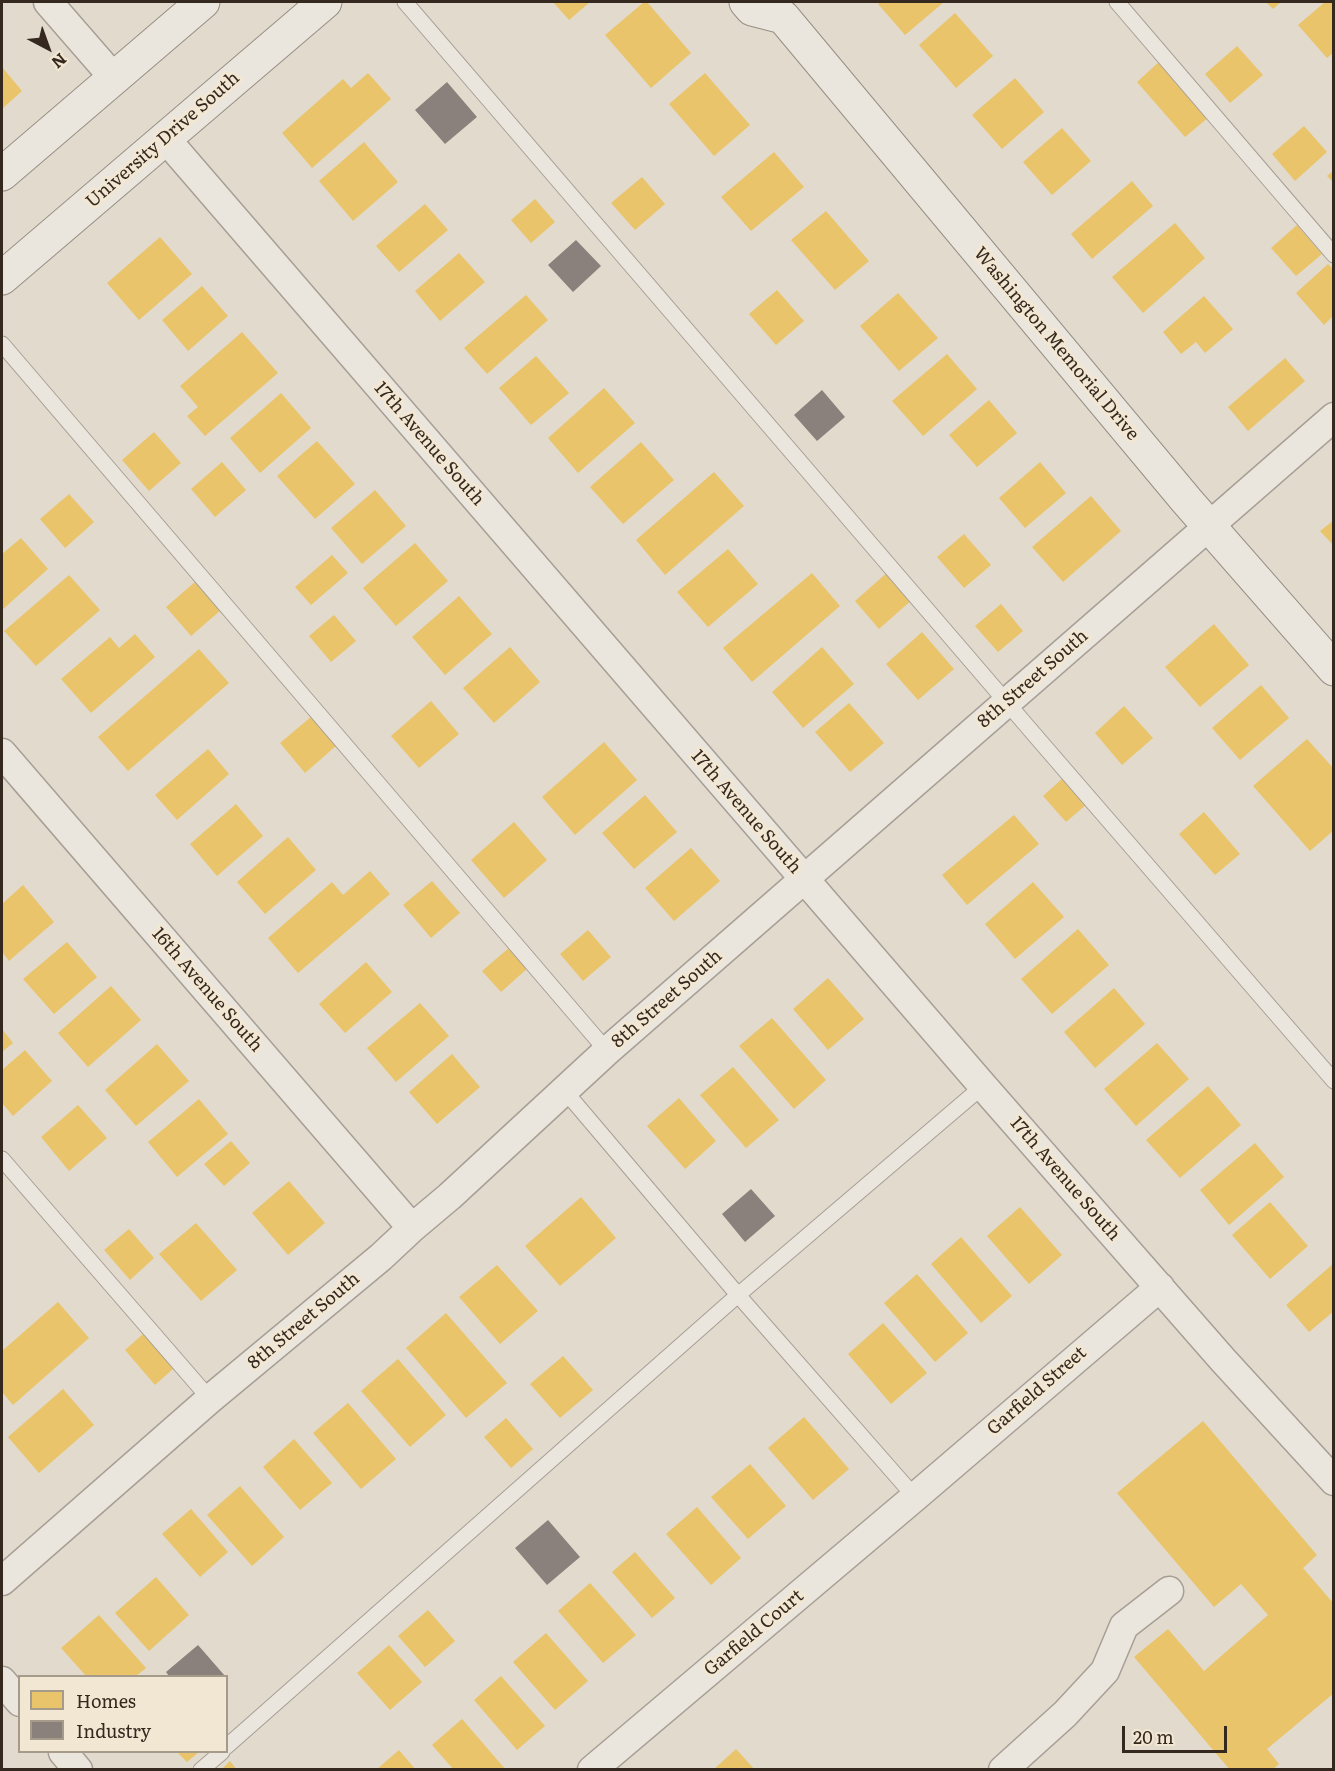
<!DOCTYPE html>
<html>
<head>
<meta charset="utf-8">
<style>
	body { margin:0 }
	#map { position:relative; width:1335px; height:1771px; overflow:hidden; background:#e2dacc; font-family:Literata,serif }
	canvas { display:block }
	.frame { position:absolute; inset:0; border:3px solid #34281f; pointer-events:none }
	.legend { position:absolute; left:18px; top:1675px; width:210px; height:78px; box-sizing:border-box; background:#f2e7d3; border:2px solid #a69b8b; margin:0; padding:8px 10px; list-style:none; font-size:18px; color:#34281f }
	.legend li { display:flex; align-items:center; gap:12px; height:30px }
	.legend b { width:30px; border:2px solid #a69b8b }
	.north { position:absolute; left:18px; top:18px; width:60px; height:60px; -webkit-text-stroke:4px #f2e7d3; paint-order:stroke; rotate:139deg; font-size:16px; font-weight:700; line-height:24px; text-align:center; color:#34281f }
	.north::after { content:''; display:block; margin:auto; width:21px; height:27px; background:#34281f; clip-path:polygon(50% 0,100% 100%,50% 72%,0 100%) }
	.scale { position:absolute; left:1122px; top:1726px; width:105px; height:27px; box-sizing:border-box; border:3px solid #34281f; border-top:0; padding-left:8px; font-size:18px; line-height:21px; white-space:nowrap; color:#34281f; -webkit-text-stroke:4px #f2e7d3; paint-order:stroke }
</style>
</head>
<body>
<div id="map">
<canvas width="1335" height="1771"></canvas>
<div class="frame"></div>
<ul class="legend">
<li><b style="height:16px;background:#e9c46a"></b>Homes</li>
<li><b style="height:16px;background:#8a817c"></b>Industry</li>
</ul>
<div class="north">N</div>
<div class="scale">20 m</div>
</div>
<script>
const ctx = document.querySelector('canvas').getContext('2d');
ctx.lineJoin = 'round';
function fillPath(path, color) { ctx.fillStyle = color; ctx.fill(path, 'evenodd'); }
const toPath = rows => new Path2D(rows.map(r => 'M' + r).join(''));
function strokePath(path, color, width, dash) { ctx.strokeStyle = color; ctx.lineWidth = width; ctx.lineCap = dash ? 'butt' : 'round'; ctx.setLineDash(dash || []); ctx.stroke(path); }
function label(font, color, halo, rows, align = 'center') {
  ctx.font = font + ' Literata,serif'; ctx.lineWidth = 6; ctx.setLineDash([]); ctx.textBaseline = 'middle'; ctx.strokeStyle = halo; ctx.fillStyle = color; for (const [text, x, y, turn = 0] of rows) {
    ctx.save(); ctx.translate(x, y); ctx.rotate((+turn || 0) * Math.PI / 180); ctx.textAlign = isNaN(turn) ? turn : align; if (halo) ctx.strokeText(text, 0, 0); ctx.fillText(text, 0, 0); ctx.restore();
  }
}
fillPath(toPath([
	[553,2,590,2,569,20],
	[644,2,647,2,691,53,651,88,605,35],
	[881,2,944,2,905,35,878,4],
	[1266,2,1281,2,1273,9],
	[1325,2,1334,2,1334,52,1327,58,1298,25],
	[955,13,993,56,956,88,919,45],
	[1237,46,1263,75,1230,103,1205,74],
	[1160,61,1209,117,1185,137,1137,82],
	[2,67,22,91,2,109],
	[368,73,391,99,312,168,282,133,343,79,351,88],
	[705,73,750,125,714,156,669,104],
	[1015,78,1044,112,1002,149,972,115],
	[1304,126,1327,152,1295,181,1272,154],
	[1062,128,1091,161,1052,195,1023,162],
	[364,142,398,182,353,221,319,181],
	[774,152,804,187,751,231,721,197],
	[1334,170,1334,183,1327,176],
	[642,177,665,204,635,230,611,203],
	[1132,181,1153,206,1092,259,1071,234],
	[535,199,555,222,531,243,511,220],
	[425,204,448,230,399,272,376,246],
	[826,211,869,261,835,290,791,240],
	[1175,223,1205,258,1143,313,1112,277],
	[1297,225,1322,254,1296,276,1271,248],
	[160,237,192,274,139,320,107,283],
	[459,253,485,282,440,321,415,291],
	[1328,264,1334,270,1334,315,1324,325,1296,293],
	[202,286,228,316,188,351,162,320],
	[777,290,804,321,776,345,749,314],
	[898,293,938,338,899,371,860,326],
	[526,295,548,320,487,374,464,348],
	[1204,296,1233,329,1205,353,1196,342,1181,354,1163,332],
	[242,332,278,373,205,436,187,416,198,407,180,386],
	[947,354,977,389,923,436,892,401],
	[536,356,569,393,531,425,499,388],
	[1285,358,1305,381,1248,431,1228,407],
	[604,388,635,423,578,473,548,438],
	[281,393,311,428,260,473,230,438],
	[989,400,1017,433,977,467,949,435],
	[154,432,181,463,149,491,122,460],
	[317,441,355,484,315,519,277,476],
	[641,442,674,480,623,524,590,487],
	[222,462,246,490,215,517,191,489],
	[1040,462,1066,493,1025,528,999,498],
	[714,472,744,506,665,575,636,540],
	[375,490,406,526,362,564,331,528],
	[69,494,94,522,65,548,40,519],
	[1091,496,1121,531,1063,582,1032,547],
	[1334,520,1334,546,1320,531],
	[964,534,991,565,964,588,937,557],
	[21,538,48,569,2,610,2,554],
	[415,543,448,581,396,626,363,588],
	[728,549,758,584,708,627,677,592],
	[332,555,348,573,311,605,295,587],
	[890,570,914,598,879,629,855,601],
	[812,573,840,606,752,682,723,648],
	[69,575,100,610,36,666,4,631],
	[196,581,221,610,191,636,166,607],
	[459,596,492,634,445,675,412,637],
	[1001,604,1023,631,998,652,975,626],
	[334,615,356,641,331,662,309,636],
	[1214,624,1249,665,1200,707,1165,667],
	[922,632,954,669,918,700,886,664],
	[135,634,155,657,91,713,61,679,110,637,119,648],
	[510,647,540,682,494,723,463,688],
	[822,647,854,684,803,728,772,692],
	[199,649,229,683,128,771,98,737],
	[1261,685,1289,718,1240,760,1212,728],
	[431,701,459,734,419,768,391,736],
	[849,703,884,743,850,772,815,732],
	[1124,706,1153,738,1122,765,1095,733],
	[312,716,337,745,305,773,280,743],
	[1307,739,1334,769,1334,830,1310,851,1253,786],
	[604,742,637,780,575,835,542,797],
	[208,749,229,774,177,820,155,795],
	[1064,777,1087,804,1066,822,1043,796],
	[645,795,677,832,634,869,602,833],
	[236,804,263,836,217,876,190,844],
	[1204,812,1240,854,1215,875,1179,834],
	[1014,815,1039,844,967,905,942,875],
	[514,822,547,860,504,898,471,860],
	[288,837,316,870,265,914,237,882],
	[691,848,720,881,674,921,645,888],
	[370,871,390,894,298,973,268,938,332,882,343,895],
	[432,881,460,913,431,938,403,905],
	[1033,882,1064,917,1015,959,985,924],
	[23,885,54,922,9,961,2,952,2,904],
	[1078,929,1109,965,1052,1014,1021,979],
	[588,930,611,957,583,981,560,954],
	[67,942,97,977,54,1014,23,979],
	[510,947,528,968,501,992,482,971],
	[366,962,392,992,345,1033,319,1004],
	[828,978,864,1019,828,1050,793,1009],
	[111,986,141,1020,88,1067,58,1033],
	[1114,988,1145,1024,1095,1068,1064,1032],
	[420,1003,449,1036,396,1082,367,1048],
	[772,1018,826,1080,794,1109,739,1046],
	[2,1029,13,1043,2,1052],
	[1157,1043,1189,1079,1136,1126,1104,1089],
	[157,1044,189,1081,136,1126,105,1090],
	[25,1050,52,1081,13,1116,2,1103,2,1070],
	[452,1054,480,1087,437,1124,409,1092],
	[733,1067,779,1120,746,1148,700,1095],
	[1208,1086,1241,1125,1180,1178,1146,1140],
	[679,1098,716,1141,685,1169,647,1126],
	[199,1099,228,1134,177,1177,148,1142],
	[78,1105,107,1138,69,1171,41,1137],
	[231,1141,250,1163,224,1186,204,1164],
	[1255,1143,1284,1177,1229,1225,1200,1190],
	[289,1181,325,1223,288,1255,252,1213],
	[581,1197,616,1238,560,1286,525,1246],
	[1270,1202,1308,1246,1270,1279,1232,1235],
	[1020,1207,1062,1255,1029,1284,987,1236],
	[196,1223,237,1270,201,1301,159,1254],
	[129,1229,154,1258,130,1280,104,1250],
	[961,1237,1012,1296,981,1323,931,1264],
	[1334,1263,1334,1311,1309,1332,1286,1305],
	[497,1265,538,1311,500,1344,459,1297],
	[917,1274,968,1333,935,1362,884,1303],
	[58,1302,89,1338,13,1405,2,1392,2,1351],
	[446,1313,507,1383,466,1418,406,1348],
	[883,1323,927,1373,891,1404,848,1354],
	[143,1334,174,1368,155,1385,125,1350],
	[563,1356,593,1390,560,1418,530,1384],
	[398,1359,446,1415,410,1447,361,1391],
	[63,1389,94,1425,39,1473,8,1437],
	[348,1403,396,1459,361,1489,313,1433],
	[804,1417,849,1469,813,1500,768,1448],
	[506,1418,533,1449,511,1468,484,1437],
	[1203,1421,1317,1555,1303,1568,1334,1604,1334,1693,1267,1749,1279,1764,1272,1770,1230,1770,1134,1657,1168,1629,1204,1671,1268,1615,1241,1584,1214,1607,1117,1493],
	[294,1439,332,1483,300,1510,263,1467],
	[750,1464,786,1506,748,1539,711,1497],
	[240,1486,284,1537,252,1566,207,1515],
	[697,1507,741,1558,711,1585,666,1534],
	[191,1509,228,1552,200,1577,162,1534],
	[635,1552,675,1598,652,1618,612,1572],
	[156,1577,189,1615,149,1651,115,1613],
	[590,1583,636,1635,603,1663,558,1611],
	[428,1610,455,1641,425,1667,398,1636],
	[99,1615,146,1668,136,1676,86,1676,61,1648],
	[546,1633,588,1681,555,1710,513,1662],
	[389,1645,422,1682,390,1710,357,1673],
	[501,1676,545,1726,517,1750,474,1700],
	[462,1719,506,1770,454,1770,432,1745],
	[736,1749,755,1770,713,1770],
	[399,1750,416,1770,376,1770],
	[177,1752,199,1752,187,1762],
	[230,1761,237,1770,221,1770]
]), '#e9c46a');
fillPath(toPath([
	[447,82,477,117,445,144,415,110],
	[576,240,601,266,573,292,548,265],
	[822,390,845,417,817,441,794,415],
	[751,1189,775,1216,745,1242,722,1214],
	[548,1520,580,1557,547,1585,515,1548],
	[198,1645,225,1676,169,1676,166,1672]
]), '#8a817c');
const lane = toPath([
	[405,2,1039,740,1334,1081],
	[1117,2,1334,255],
	[2,344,607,1051],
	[564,1090,738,1295,915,1497],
	[2,1159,210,1399],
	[226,1747,738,1295,983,1086],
	[201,1770,222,1752]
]);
const street = toPath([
	[48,2,114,78],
	[165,138,983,1086,1223,1360,1334,1481],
	[2,753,412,1228],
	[2,1581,210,1399,381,1257,412,1228,450,1196,607,1051,1334,417],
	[2,1681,20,1702],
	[63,1752,78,1770],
	[592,1770,915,1497,1160,1287],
	[1003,1770,1065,1714,1105,1671,1124,1626,1169,1591]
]);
const secondary = toPath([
	[746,2,752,9,783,17,1187,501,1334,669],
	[2,174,203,2],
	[2,278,325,2]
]);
strokePath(lane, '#a79f96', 17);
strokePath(street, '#a79f96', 31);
strokePath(secondary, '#978f85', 35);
strokePath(lane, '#eae5dd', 15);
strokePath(street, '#eae5dd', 28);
strokePath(secondary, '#eae5dd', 33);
label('18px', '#34281f', '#f2e7d3', [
	["University Drive South",163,140,-41],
	["Washington Memorial Drive",1056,344,50],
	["17th Avenue South",429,444,49],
	["8th Street South",1033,679,-41],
	["17th Avenue South",746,812,49],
	["16th Avenue South",207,990,49],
	["8th Street South",667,999,-41],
	["17th Avenue South",1065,1179,49],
	["8th Street South",304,1321,-40],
	["Garfield Street",1037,1391,-41],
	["Garfield Court",754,1633,-40]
]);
</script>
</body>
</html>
